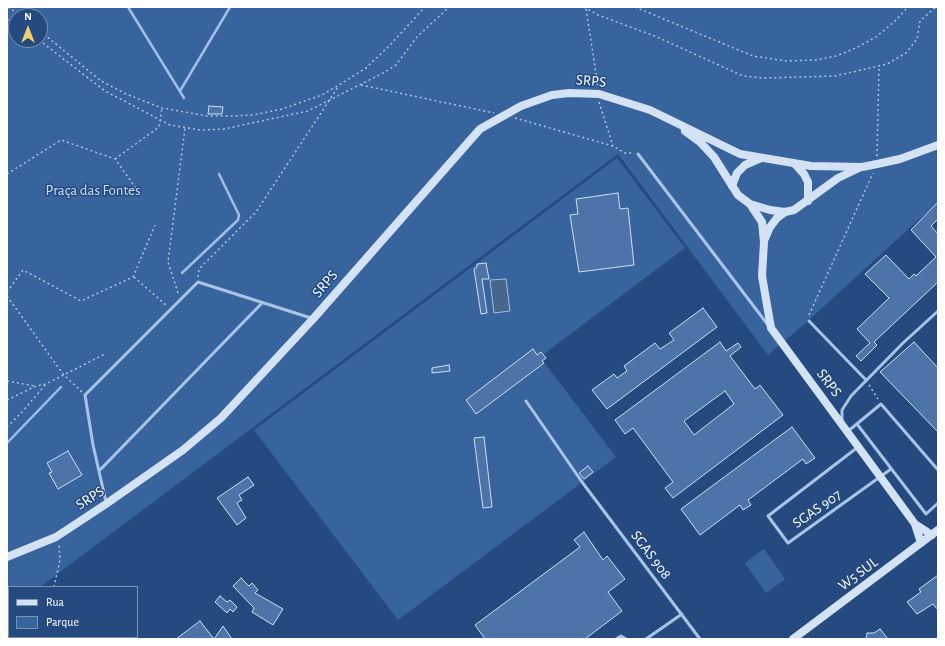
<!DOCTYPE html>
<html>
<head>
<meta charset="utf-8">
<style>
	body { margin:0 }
	#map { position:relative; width:945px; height:646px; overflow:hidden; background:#244a80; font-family:"Alegreya Sans",sans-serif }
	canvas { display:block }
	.frame { position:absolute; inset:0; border:8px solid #fff; pointer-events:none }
	.legend { position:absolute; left:8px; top:586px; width:130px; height:52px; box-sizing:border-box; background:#244a80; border:1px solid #7c92b3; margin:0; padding:5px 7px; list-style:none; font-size:12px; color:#fff }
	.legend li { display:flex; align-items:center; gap:8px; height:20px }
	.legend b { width:20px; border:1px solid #7c92b3 }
	.north { position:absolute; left:8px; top:8px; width:40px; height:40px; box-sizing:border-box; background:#244a80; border:1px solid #7c92b3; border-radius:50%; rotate:0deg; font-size:11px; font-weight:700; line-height:16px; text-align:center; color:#fff }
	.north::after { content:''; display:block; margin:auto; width:14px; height:18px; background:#f1cd6d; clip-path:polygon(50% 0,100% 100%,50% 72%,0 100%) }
</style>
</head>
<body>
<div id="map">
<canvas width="945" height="646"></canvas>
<div class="frame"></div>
<ul class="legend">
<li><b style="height:5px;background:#d4e2f6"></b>Rua</li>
<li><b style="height:11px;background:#38649d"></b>Parque</li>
</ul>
<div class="north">N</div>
</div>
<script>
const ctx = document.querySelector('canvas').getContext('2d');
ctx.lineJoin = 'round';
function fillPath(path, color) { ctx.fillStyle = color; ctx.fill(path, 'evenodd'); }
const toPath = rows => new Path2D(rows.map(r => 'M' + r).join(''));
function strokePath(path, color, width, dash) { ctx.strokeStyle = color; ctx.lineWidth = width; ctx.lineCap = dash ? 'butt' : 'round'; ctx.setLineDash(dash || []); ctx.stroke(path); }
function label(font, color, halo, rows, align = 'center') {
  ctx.font = font + ' "Alegreya Sans",sans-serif'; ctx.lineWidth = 3; ctx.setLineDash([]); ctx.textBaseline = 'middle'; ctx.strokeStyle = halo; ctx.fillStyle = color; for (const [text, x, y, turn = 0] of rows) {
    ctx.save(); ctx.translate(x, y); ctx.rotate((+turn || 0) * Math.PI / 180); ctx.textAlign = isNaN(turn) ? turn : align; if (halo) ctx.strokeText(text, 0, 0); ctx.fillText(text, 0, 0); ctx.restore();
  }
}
fillPath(toPath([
	[7,7,938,7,938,202,809,320,768,355,618,154,40,587,9,587,9,610,7,611],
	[16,16,40,16,40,40,16,40],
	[617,158,685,248,540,357,616,457,398,620,254,430],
	[764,549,785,579,766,593,745,563]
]), '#38649d');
const water = toPath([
	[506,279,510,311,494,313,490,280,506,279]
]);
fillPath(water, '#49658c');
strokePath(water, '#9ebfe7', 1);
strokePath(toPath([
	[128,7,184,98],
	[180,91,230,7],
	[182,273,238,220,239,215,219,174],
	[7,443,61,387]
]), '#9ebfe7', 2.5);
const building = toPath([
	[209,106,223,107,222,114,208,114,209,106],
	[618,193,620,209,628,208,634,265,579,272,570,215,578,214,576,199,618,193],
	[938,202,938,219,931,226,938,234,938,282,874,342,877,345,861,361,856,356,870,343,857,329,889,298,865,274,886,255,909,279,914,274,916,276,936,257,911,230,938,202],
	[486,263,489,279,482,279,487,313,481,314,474,269,477,267,477,264,486,263],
	[703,308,717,327,607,409,592,390,614,374,617,378,627,371,624,366,655,343,660,349,674,340,669,333,703,308],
	[720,342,726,351,738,343,741,347,730,356,755,389,760,385,783,415,673,498,665,488,673,482,633,428,625,434,615,420,720,342],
	[725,391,734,404,694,435,684,421,725,391],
	[914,342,938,368,938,432,880,372,914,342],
	[533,349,537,355,541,352,546,358,542,361,544,363,476,414,466,400,533,349],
	[449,365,450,371,432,373,432,368,449,365],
	[792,427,815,458,806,464,803,459,748,500,751,505,743,510,740,505,700,535,681,509,792,427],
	[484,437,492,507,483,508,474,438,484,437],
	[68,451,82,475,58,489,49,473,52,472,47,463,68,451],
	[588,466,593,472,584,479,579,473,588,466],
	[248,477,254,485,239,495,242,500,237,503,246,518,237,525,217,498,248,477],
	[584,532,603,560,607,556,625,579,608,592,622,611,585,639,485,639,475,625,580,547,574,540,584,532],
	[938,575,938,610,933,604,917,614,907,602,921,592,919,589,938,575],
	[241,578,249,586,252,583,258,590,255,593,283,609,273,625,252,612,254,608,233,586,241,578],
	[220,596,227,602,230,600,237,607,233,612,230,609,227,613,215,602,220,596],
	[200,621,214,639,223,626,232,639,176,639,200,621],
	[880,629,888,639,866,639,867,633,874,633,880,629]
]);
fillPath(building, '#4c74a9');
strokePath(building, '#cddff5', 1);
strokePath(toPath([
	[8,7,22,16],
	[584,7,598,15,657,37,743,76,763,78,835,76,887,64,906,53,917,39,920,21,936,7],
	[635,7,753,56,786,61,816,60,836,56,856,48,876,37,894,22,908,7],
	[586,9,598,86],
	[7,19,16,23],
	[40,31,101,81,126,94,162,108,207,116,231,116,253,115,282,109,322,95,339,85,366,68,390,45,425,7],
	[39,40,105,91,170,125,200,130,224,129,308,111,385,72,396,65,417,37,449,7],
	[361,85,494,113],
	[599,102,613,146],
	[515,118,613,146,625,153,634,153],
	[877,156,879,66],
	[115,159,159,127,162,108],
	[7,174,61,140,115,159,138,191],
	[134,277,167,306],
	[198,277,199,269,256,212,338,87],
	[7,292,23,270,81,301,133,277,155,225],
	[178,293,168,262,185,128],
	[7,296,63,374,82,392],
	[809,315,873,173],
	[7,381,35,386],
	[869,385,878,399],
	[7,400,36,386,46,384,105,354],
	[7,427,22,412,46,384],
	[54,587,60,560,59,544]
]), '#aac4e6', 1.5, [2, 3]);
strokePath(toPath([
	[638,154,768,325],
	[809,321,866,380],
	[526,401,582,482,700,639],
	[842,421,842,410,851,396,903,343,938,311],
	[857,424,926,514,938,503],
	[847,432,881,404,938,470],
	[858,447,768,516,788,543,891,469],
	[99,471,262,303],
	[106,502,93,445,85,395,198,282,311,318],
	[50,638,51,639],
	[616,639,621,636,626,639],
	[646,639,682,614]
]), '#aac4e6', 3);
strokePath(toPath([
	[685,131,700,142,714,157,738,195,750,204,770,210,785,212,794,210,838,178,859,168],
	[795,164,804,174,808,182,808,201],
	[732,186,737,173,745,165,761,158],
	[750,204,762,222,764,242,762,276,771,328,915,524,932,535],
	[764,241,770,227,777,218,785,212],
	[915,524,921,543],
	[7,557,56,537,106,504,183,450,221,418,313,319,480,129,521,106,552,95,569,93,599,94,650,110,740,154,811,166,862,167,877,164,900,159,938,145],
	[793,639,938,530]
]), '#d4e2f6', 8);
label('15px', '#fff', '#244a80', [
	["SRPS",591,81,5],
	["SRPS",325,284,-49],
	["SRPS",829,383,53],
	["SRPS",90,498,-33],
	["SGAS 907",817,509,-35],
	["SGAS 908",651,555,53],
	["W5 SUL",858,574,-37]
]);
label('15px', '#cddff5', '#244a80', [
	["Praça das Fontes",93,190]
]);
</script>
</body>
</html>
